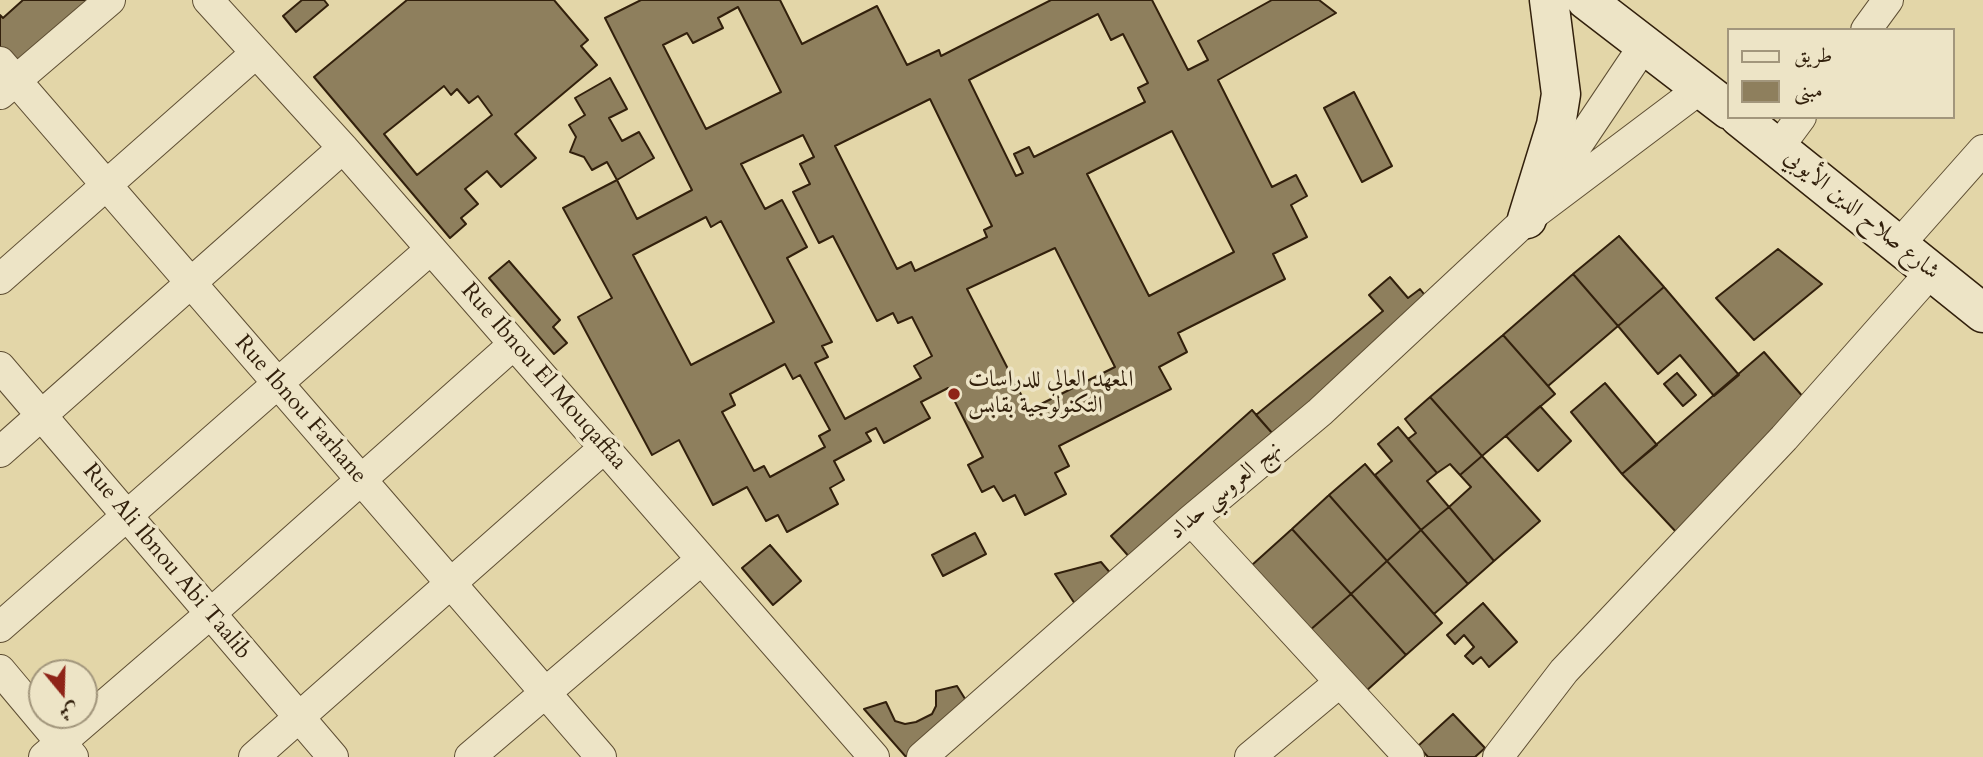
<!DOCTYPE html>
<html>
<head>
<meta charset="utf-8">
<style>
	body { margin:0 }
	#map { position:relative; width:1983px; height:757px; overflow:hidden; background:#e3d6a8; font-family:Cardo,Amiri,serif }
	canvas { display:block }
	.legend { position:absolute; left:1727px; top:28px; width:228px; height:91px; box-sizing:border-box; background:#ede4c6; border:2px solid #a2967c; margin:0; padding:9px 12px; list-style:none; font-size:21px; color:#32200c }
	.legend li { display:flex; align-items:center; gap:14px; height:35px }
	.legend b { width:35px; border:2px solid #a2967c }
	.north { position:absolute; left:28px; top:659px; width:70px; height:70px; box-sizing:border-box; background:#ede4c6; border:2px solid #a2967c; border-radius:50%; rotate:161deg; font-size:19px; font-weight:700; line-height:28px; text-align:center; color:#32200c }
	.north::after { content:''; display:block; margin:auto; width:24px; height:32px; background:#8f2418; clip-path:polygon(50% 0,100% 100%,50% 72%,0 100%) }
</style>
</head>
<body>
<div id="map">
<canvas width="1983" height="757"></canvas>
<ul class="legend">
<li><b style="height:9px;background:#ede4c6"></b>طريق</li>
<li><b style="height:19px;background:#8e7f5d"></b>مبنى</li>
</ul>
<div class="north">ش</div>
</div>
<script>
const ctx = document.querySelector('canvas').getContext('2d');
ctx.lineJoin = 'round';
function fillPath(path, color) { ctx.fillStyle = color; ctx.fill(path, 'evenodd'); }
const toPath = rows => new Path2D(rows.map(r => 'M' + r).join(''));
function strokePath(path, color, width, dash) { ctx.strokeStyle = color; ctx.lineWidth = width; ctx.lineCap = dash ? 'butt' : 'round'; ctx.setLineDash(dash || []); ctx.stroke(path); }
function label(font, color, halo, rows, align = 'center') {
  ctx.font = font + ' Cardo,Amiri,serif'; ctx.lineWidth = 7; ctx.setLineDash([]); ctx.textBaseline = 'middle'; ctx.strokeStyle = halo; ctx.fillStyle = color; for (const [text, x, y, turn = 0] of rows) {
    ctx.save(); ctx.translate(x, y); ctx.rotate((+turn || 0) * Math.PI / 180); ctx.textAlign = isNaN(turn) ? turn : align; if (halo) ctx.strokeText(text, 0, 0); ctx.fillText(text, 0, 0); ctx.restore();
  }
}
const building = toPath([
	[23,0,90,0,12,67,0,53,0,15,3,18,23,0],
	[302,0,324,0,328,5,296,32,283,16,302,0],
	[407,0,554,0,588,40,581,46,597,65,515,134,536,158,501,187,487,171,465,189,478,204,461,218,466,224,450,238,314,77,407,0],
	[444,86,451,95,457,89,469,103,478,96,492,115,417,175,384,134,444,86],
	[641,0,780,0,802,44,877,6,907,65,939,50,941,56,1051,0,1152,0,1188,70,1208,60,1198,41,1272,0,1319,0,1336,13,1218,80,1272,187,1296,175,1307,196,1291,205,1307,237,1273,254,1285,279,1178,333,1187,352,1159,367,1171,389,1059,446,1069,466,1055,473,1066,494,1025,515,1015,495,1003,501,994,486,982,492,968,465,983,457,948,388,921,402,930,418,884,443,876,428,866,433,871,441,834,461,844,480,830,488,838,504,787,532,778,515,766,521,747,487,713,505,679,440,652,455,578,317,612,298,563,208,617,180,637,219,692,190,605,18,641,0],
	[738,7,781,92,706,129,663,45,687,33,693,43,723,28,718,18,738,7],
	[1098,14,1111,40,1123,34,1148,83,1138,88,1145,102,1034,157,1029,147,1014,154,1023,173,1016,176,969,80,1098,14],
	[930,99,992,226,984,230,987,237,915,271,911,262,897,269,835,146,930,99],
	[1172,131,1234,252,1149,296,1087,174,1172,131],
	[803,135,814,157,800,164,810,184,793,192,819,243,833,236,877,321,893,313,898,323,912,317,932,356,914,366,921,378,845,419,815,363,828,357,822,346,832,342,787,258,807,247,782,200,765,209,741,164,803,135],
	[706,217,711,227,721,221,774,322,691,365,633,255,706,217],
	[1055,248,1115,367,1029,410,967,289,1055,248],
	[785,364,793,379,800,375,830,430,819,436,825,447,770,477,764,466,754,471,722,412,735,405,730,394,785,364],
	[610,78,627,109,609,118,622,141,639,132,654,158,617,180,607,162,592,170,584,157,570,152,576,137,569,125,585,115,575,98,610,78],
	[1354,92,1392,166,1362,182,1324,108,1354,92],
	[1619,236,1664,287,1618,326,1573,274,1619,236],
	[1778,249,1822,284,1754,340,1716,298,1778,249],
	[509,261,560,320,553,327,567,343,554,354,489,278,509,261],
	[1573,274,1618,326,1548,386,1503,335,1573,274],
	[1390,277,1408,298,1420,289,1431,303,1272,433,1256,415,1383,311,1369,295,1390,277],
	[1664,287,1739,375,1714,396,1680,355,1658,374,1618,326,1664,287],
	[1503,335,1555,394,1482,456,1430,397,1503,335],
	[1764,352,1804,398,1677,533,1622,474,1764,352],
	[1677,373,1696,395,1683,406,1664,384,1677,373],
	[1605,383,1657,445,1622,474,1571,412,1605,383],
	[1430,397,1482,456,1460,475,1450,464,1437,473,1408,439,1416,433,1405,419,1430,397],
	[1540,406,1571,441,1538,471,1506,436,1540,406],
	[1252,410,1272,433,1131,559,1111,536,1252,410],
	[1398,427,1437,473,1427,481,1449,507,1421,530,1375,475,1392,461,1378,444,1398,427],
	[1482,456,1540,521,1494,561,1449,507,1471,487,1460,475,1482,456],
	[1365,464,1421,530,1387,561,1329,495,1365,464],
	[1329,495,1387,561,1351,594,1292,529,1329,495],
	[1449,507,1494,561,1468,584,1421,530,1449,507],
	[1292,529,1351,594,1309,631,1252,565,1292,529],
	[1421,530,1468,584,1434,614,1387,561,1421,530],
	[975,533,986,554,943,576,932,555,975,533],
	[770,545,801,581,773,605,742,568,770,545],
	[1387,561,1442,623,1406,655,1351,594,1387,561],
	[1101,562,1112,575,1077,607,1055,574,1101,562],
	[1351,594,1406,655,1365,692,1309,631,1351,594],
	[1483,603,1517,642,1489,667,1481,657,1473,664,1465,656,1474,647,1464,635,1455,644,1447,635,1483,603],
	[957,686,967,702,906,757,864,709,886,702,895,721,905,724,916,722,932,714,936,706,936,691,957,686],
	[1453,714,1485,748,1475,757,1428,757,1418,746,1453,714]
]);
fillPath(building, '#8e7f5d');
strokePath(building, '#32200c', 2);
const street = toPath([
	[208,0,343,148,874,757],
	[1866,30,1888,0],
	[0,62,601,757],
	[0,94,110,0],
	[1778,148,1801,117],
	[1543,196,1645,44],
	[1897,247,1983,150],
	[0,279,256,53],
	[0,367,333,757],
	[0,452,343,148],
	[1191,520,1409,757],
	[0,627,431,249],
	[0,670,73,757],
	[44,757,210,614,514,344],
	[254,757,604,448],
	[470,757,701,560],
	[922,757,1191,520,1320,412,1527,219,1701,88],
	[1250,757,1340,682],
	[1498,757,1564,671,1784,438,1931,272]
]);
const secondary = toPath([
	[1586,0,1729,110],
	[1739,117,1983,313],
	[1527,219,1556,125,1561,94,1549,0]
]);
strokePath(street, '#5e4e33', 32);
strokePath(secondary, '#32200c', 41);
strokePath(street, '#ede4c6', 30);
strokePath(secondary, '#ede4c6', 38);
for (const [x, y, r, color] of [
	[954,394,7,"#8f2418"]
]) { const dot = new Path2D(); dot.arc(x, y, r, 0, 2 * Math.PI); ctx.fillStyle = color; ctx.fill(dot); strokePath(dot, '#ede4c6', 2.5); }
label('23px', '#32200c', '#ede4c6', [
	["شارع صلاح الدين الأيوبي",1861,215,39],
	["Rue Ibnou El Mouqaffaa",543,377,49],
	["Rue Ibnou Farhane",300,410,49],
	["نهج العروسي حداد",1226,491,-40],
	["Rue Ali Ibnou Abi Taalib",166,562,50]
]);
label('23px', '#32200c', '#ede4c6', [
	["المعهد العالي للدراسات",968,381],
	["التكنولوجية بقابس",968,407]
], 'left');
</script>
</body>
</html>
